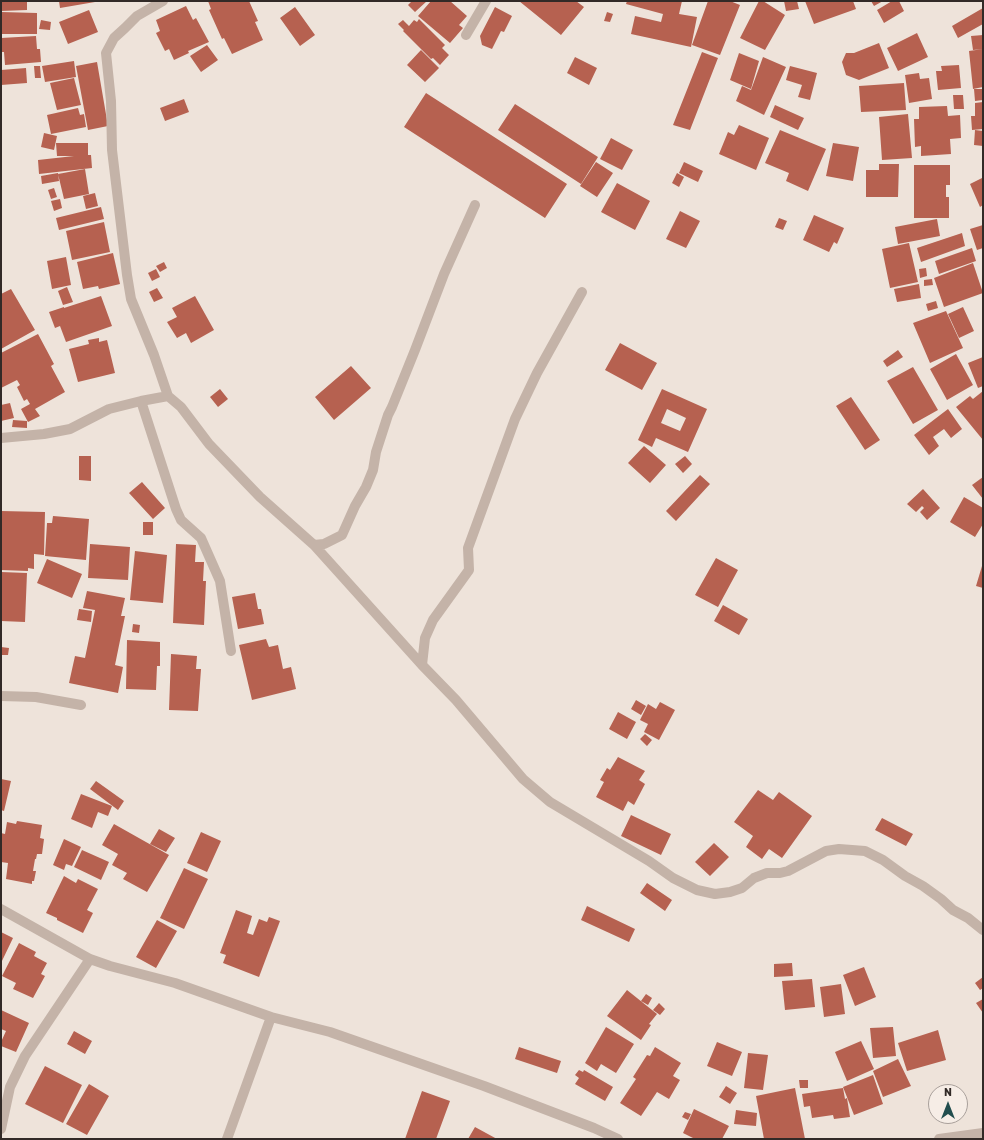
<!DOCTYPE html>
<html>
<head>
<meta charset="utf-8">
<style>
	body { margin:0 }
	#map { position:relative; width:984px; height:1140px; overflow:hidden; background:#eee3da; font-family:Rubik,sans-serif }
	canvas { display:block }
	.frame { position:absolute; inset:0; border:2px solid #322a27; pointer-events:none }
	.north { position:absolute; left:928px; top:1084px; width:40px; height:40px; box-sizing:border-box; background:#f6ede6; border:1px solid #a89f9a; border-radius:50%; rotate:0deg; font-size:11px; font-weight:700; line-height:16px; text-align:center; color:#322a27 }
	.north::after { content:''; display:block; margin:auto; width:14px; height:18px; background:#224e4e; clip-path:polygon(50% 0,100% 100%,50% 72%,0 100%) }
</style>
</head>
<body>
<div id="map">
<canvas width="984" height="1140"></canvas>
<div class="frame"></div>
<div class="north">N</div>
</div>
<script>
const ctx = document.querySelector('canvas').getContext('2d');
ctx.lineJoin = 'round';
function fillPath(path, color) { ctx.fillStyle = color; ctx.fill(path, 'evenodd'); }
const toPath = rows => new Path2D(rows.map(r => 'M' + r).join(''));
function strokePath(path, color, width, dash) { ctx.strokeStyle = color; ctx.lineWidth = width; ctx.lineCap = dash ? 'butt' : 'round'; ctx.setLineDash(dash || []); ctx.stroke(path); }
fillPath(toPath([
	[1,1,27,1,27,10,1,11],
	[59,1,94,1,95,2,60,8],
	[208,1,249,1,258,21,255,22,263,40,232,54,224,38,222,39,209,10,211,9],
	[412,1,427,1,415,12,408,5],
	[431,1,450,1,467,16,459,25,463,28,450,43,418,16],
	[519,1,576,1,584,7,561,35],
	[627,1,682,1,679,14,697,17,691,47,631,34,635,16,661,22,663,14,626,4],
	[708,1,730,1,740,5,720,55,692,45],
	[759,1,763,1,785,15,765,50,740,38],
	[784,1,797,1,799,9,786,11],
	[805,1,853,1,856,9,814,24],
	[871,1,883,1,874,6],
	[892,1,899,1,904,11,884,23,877,10],
	[186,6,193,20,196,18,209,42,188,51,189,53,174,60,169,49,165,51,156,33,160,31,156,20],
	[295,7,315,35,300,46,280,18],
	[495,7,512,16,504,32,501,31,492,49,482,45,480,36],
	[983,8,983,24,958,38,952,26],
	[89,10,98,32,68,44,59,22],
	[1,12,37,13,37,34,1,34],
	[607,12,613,14,610,22,604,21],
	[419,19,445,45,442,48,449,55,440,65,433,58,431,59,403,31,404,30,398,24,403,20,409,26,414,20,417,22],
	[41,20,51,22,50,30,39,29],
	[917,33,928,57,898,71,887,48],
	[983,35,983,49,973,50,971,36],
	[36,36,37,49,40,49,41,62,5,65,4,52,1,52,1,38],
	[879,43,889,68,859,80,846,75,842,62,846,53,854,53],
	[207,45,218,60,201,72,190,56],
	[983,49,983,87,973,89,969,51],
	[421,50,439,68,425,82,407,65],
	[702,52,718,58,690,130,673,125],
	[739,53,759,61,751,89,730,80],
	[575,57,597,68,589,85,567,73],
	[763,57,786,67,764,115,736,101,742,86,751,90],
	[74,61,76,77,45,82,42,66],
	[97,62,108,126,88,130,76,66],
	[959,65,961,88,938,90,936,71,942,71,941,66],
	[34,66,40,66,41,78,35,78],
	[790,66,817,73,810,100,798,97,802,85,786,80],
	[26,68,27,83,1,85,1,70],
	[919,73,920,79,929,78,932,99,909,103,905,75],
	[74,78,81,105,57,110,50,83],
	[904,83,906,110,861,112,859,86],
	[974,89,983,89,983,100,975,101],
	[426,93,567,184,545,218,404,127],
	[953,95,963,95,964,109,954,109],
	[184,99,189,112,165,121,160,108],
	[983,102,983,129,972,130,971,116,975,116,975,103],
	[515,104,598,157,581,184,498,130],
	[775,105,804,118,798,130,770,117],
	[947,106,948,116,960,115,961,138,950,139,951,154,921,156,921,146,915,147,914,119,919,119,919,107],
	[78,108,80,115,84,114,86,127,51,134,47,115],
	[908,114,912,158,882,160,879,117],
	[739,125,769,138,756,170,719,154,728,132,734,135],
	[780,130,826,149,808,191,786,181,789,173,765,163],
	[975,130,983,131,983,146,974,145],
	[44,133,57,136,54,150,41,147],
	[611,138,633,150,622,170,600,159],
	[56,143,88,143,88,155,91,155,92,168,39,174,38,160,74,156,57,156],
	[833,143,859,147,853,181,826,176],
	[596,162,613,173,597,197,580,186],
	[684,162,703,171,698,182,679,173],
	[879,164,899,164,898,197,866,197,866,170,879,170],
	[914,165,950,165,950,185,946,185,946,197,949,197,949,218,914,218],
	[85,169,89,194,64,199,58,174],
	[58,173,59,181,42,184,41,176],
	[677,173,684,177,679,187,672,183],
	[982,178,983,205,980,207,970,184],
	[617,183,650,201,635,230,601,212],
	[54,188,57,197,51,199,48,190],
	[95,193,98,206,86,209,83,196],
	[60,199,62,208,54,211,51,201],
	[101,207,104,219,59,230,56,218],
	[680,211,700,221,686,248,666,239],
	[814,215,844,228,837,244,834,242,829,252,803,240],
	[779,218,787,221,783,230,775,227],
	[937,219,940,236,898,244,895,227],
	[104,222,110,252,72,260,66,231],
	[983,225,983,248,977,250,970,229],
	[962,233,965,246,921,262,917,248],
	[909,243,918,282,890,288,882,249],
	[972,248,976,261,939,274,935,261],
	[113,253,120,284,99,289,98,286,83,289,77,262],
	[66,257,71,285,52,289,47,261],
	[164,262,167,268,160,272,156,266],
	[973,263,983,293,944,307,934,278],
	[926,268,927,276,920,278,919,269],
	[156,269,160,277,152,281,148,273],
	[932,279,933,285,924,286,924,280],
	[919,284,921,298,897,302,894,289],
	[67,287,73,302,63,305,58,291],
	[157,288,163,298,154,302,149,292],
	[11,289,35,330,1,349,1,294],
	[101,296,112,326,66,342,60,326,55,328,49,312,64,307,64,308],
	[195,296,214,330,191,343,186,333,177,338,167,322,177,317,172,308],
	[936,301,938,308,928,311,926,304],
	[963,307,974,331,959,338,948,314],
	[946,311,963,348,930,363,913,323],
	[38,334,54,364,51,366,65,392,35,409,40,416,28,422,21,409,30,404,27,399,24,401,17,387,20,385,17,380,1,388,1,353],
	[99,338,99,342,107,340,115,373,78,382,69,349,89,344,88,340],
	[620,343,657,363,642,390,605,370],
	[898,350,903,357,887,367,883,361],
	[956,354,973,385,947,400,930,369],
	[983,357,983,386,978,388,968,363],
	[351,366,371,388,334,420,315,397],
	[913,367,938,410,913,424,887,381],
	[220,389,228,399,218,407,210,397],
	[662,389,707,409,688,452,656,438,652,447,638,440],
	[667,409,686,418,680,431,661,423],
	[983,391,983,440,956,407,970,396,973,399],
	[851,397,880,440,865,450,836,406],
	[10,403,14,418,1,421,1,405],
	[948,409,962,429,951,438,944,429,933,437,939,446,929,455,914,435],
	[13,420,27,421,27,428,12,427],
	[644,446,666,465,650,483,628,463],
	[79,456,91,456,91,481,79,480],
	[685,456,692,464,683,473,675,464],
	[700,475,710,484,676,521,666,511],
	[983,477,983,499,972,485],
	[142,482,165,508,153,519,129,493],
	[923,489,940,508,927,520,920,512,924,508,922,506,916,512,907,504],
	[964,497,983,508,983,524,975,537,950,522],
	[1,511,45,512,44,555,34,554,34,569,28,568,28,571,1,570],
	[53,516,89,519,86,560,45,556,47,523,52,523],
	[143,522,153,522,153,535,143,535],
	[90,544,130,547,128,580,88,578],
	[176,544,196,545,195,562,204,562,203,581,206,581,204,625,173,623],
	[135,551,167,555,163,603,130,600],
	[716,558,738,570,718,607,695,595],
	[47,559,82,574,72,598,37,583],
	[982,566,983,566,983,588,976,586],
	[1,572,27,573,25,622,1,621],
	[87,591,125,598,121,616,125,616,115,665,123,667,118,693,69,683,75,656,85,658,95,610,83,608],
	[255,593,258,609,261,609,264,624,238,629,232,597],
	[723,605,748,619,739,635,714,621],
	[79,609,92,611,91,622,77,620],
	[133,624,140,625,139,633,132,632],
	[266,639,269,647,278,645,283,669,291,667,296,689,252,700,239,645],
	[127,640,160,642,160,666,157,666,156,690,126,689],
	[1,647,9,648,8,655,1,655],
	[171,654,197,656,196,669,201,669,198,711,169,710],
	[636,700,646,706,641,715,631,709],
	[660,702,675,710,659,740,644,732,648,724,640,720,648,704,656,709],
	[618,712,636,722,627,739,609,729],
	[645,734,652,740,647,746,640,739],
	[618,757,645,771,639,780,645,784,634,805,628,801,623,811,596,797,604,782,600,780,607,768,610,770],
	[1,779,11,781,4,811,1,810],
	[96,781,124,801,118,810,90,789],
	[758,790,773,800,779,792,812,816,782,858,769,849,762,859,746,847,753,836,734,822],
	[81,794,112,806,108,816,98,812,92,828,71,819],
	[631,815,671,834,661,855,621,836],
	[882,818,913,834,906,846,875,830],
	[17,821,42,825,40,838,44,839,42,854,37,854,36,859,35,859,33,871,36,871,34,881,32,881,32,884,6,879,8,863,1,862,1,833,5,834,7,822,16,824],
	[114,824,169,855,147,892,123,879,127,873,112,865,118,854,102,845],
	[159,829,175,838,166,852,150,844],
	[201,832,221,841,207,872,187,863],
	[64,839,81,847,72,866,66,864,64,870,53,865],
	[714,843,729,857,710,876,695,862],
	[82,850,109,862,101,880,74,867],
	[184,868,208,879,184,929,160,918],
	[64,876,76,883,78,879,98,889,87,910,93,913,83,933,57,920,57,918,46,913],
	[647,883,672,900,665,911,640,893],
	[587,906,635,929,629,942,581,920],
	[236,910,252,916,247,933,253,935,259,919,267,922,269,917,280,921,259,977,223,963,226,955,220,953],
	[157,920,177,931,156,968,136,957],
	[1,932,13,938,1,963],
	[19,943,36,952,34,956,47,963,41,974,45,976,33,998,13,989,16,983,2,976],
	[792,963,793,976,774,977,774,964],
	[864,967,876,997,855,1006,843,975],
	[983,977,983,988,980,990,975,983],
	[812,979,815,1007,785,1010,782,981],
	[841,984,845,1014,824,1017,820,987],
	[627,990,657,1014,649,1024,651,1025,641,1040,607,1016],
	[646,994,652,998,648,1005,641,1001],
	[983,999,983,1013,976,1003],
	[659,1003,665,1009,660,1015,653,1010],
	[1,1010,29,1023,16,1052,1,1046,1,1042,6,1031,1,1029],
	[606,1027,634,1044,616,1073,601,1064,597,1071,585,1063],
	[893,1027,896,1056,873,1058,870,1028],
	[938,1030,946,1060,907,1071,898,1043],
	[74,1031,92,1041,85,1054,67,1044],
	[861,1041,874,1069,847,1081,835,1052],
	[717,1042,742,1052,732,1076,707,1066],
	[519,1047,561,1061,557,1073,515,1059],
	[655,1047,681,1063,673,1076,680,1080,669,1099,657,1092,641,1116,620,1103,636,1079,633,1077,647,1055,650,1056],
	[748,1053,768,1055,763,1090,744,1088],
	[898,1059,911,1086,883,1097,873,1071],
	[45,1066,82,1085,63,1123,25,1104],
	[579,1070,583,1072,584,1070,613,1087,605,1101,575,1084,579,1078,575,1075],
	[873,1075,883,1104,854,1115,843,1087],
	[799,1080,808,1080,808,1088,800,1088],
	[89,1084,109,1096,87,1135,66,1124],
	[726,1086,737,1093,730,1104,719,1097],
	[795,1088,805,1139,764,1139,756,1096],
	[843,1088,845,1099,847,1098,850,1117,834,1119,833,1115,812,1118,810,1106,804,1107,802,1094],
	[422,1091,450,1101,436,1139,405,1139],
	[694,1109,729,1126,722,1139,695,1139,683,1133],
	[736,1110,757,1113,756,1126,734,1124],
	[685,1112,691,1114,688,1120,682,1117],
	[475,1127,497,1139,468,1139]
]), '#b66150');
strokePath(toPath([
	[163,1,137,16,125,28,114,38,106,53,111,101,112,150,127,275,131,299,154,355,168,396],
	[466,35,486,1],
	[141,401,176,509,181,520,201,538,220,581,231,651],
	[1,438,44,434,70,429,109,409,141,401,168,396,181,407,209,444,260,497,314,545,422,665,456,700,523,779,550,802,649,861,673,878,697,890,715,894,730,892,742,888,754,878,767,873,780,873,788,871,826,851,839,849,865,851,883,860,905,876,923,886,941,899,953,910,968,918,983,930],
	[314,545,324,544,342,535,355,506,366,487,373,470,376,452,388,415,392,407,415,350,444,274,475,205],
	[422,665,425,638,433,620,469,570,468,548,515,419,537,373,582,292],
	[1,696,36,697,81,705],
	[1,909,90,959,110,966,175,983,271,1017,330,1032,484,1086,594,1128,618,1139],
	[1,1129,10,1087,25,1056,90,959],
	[227,1139,271,1017],
	[939,1139,983,1133]
]), '#c4b3a8', 10);
</script>
</body>
</html>
